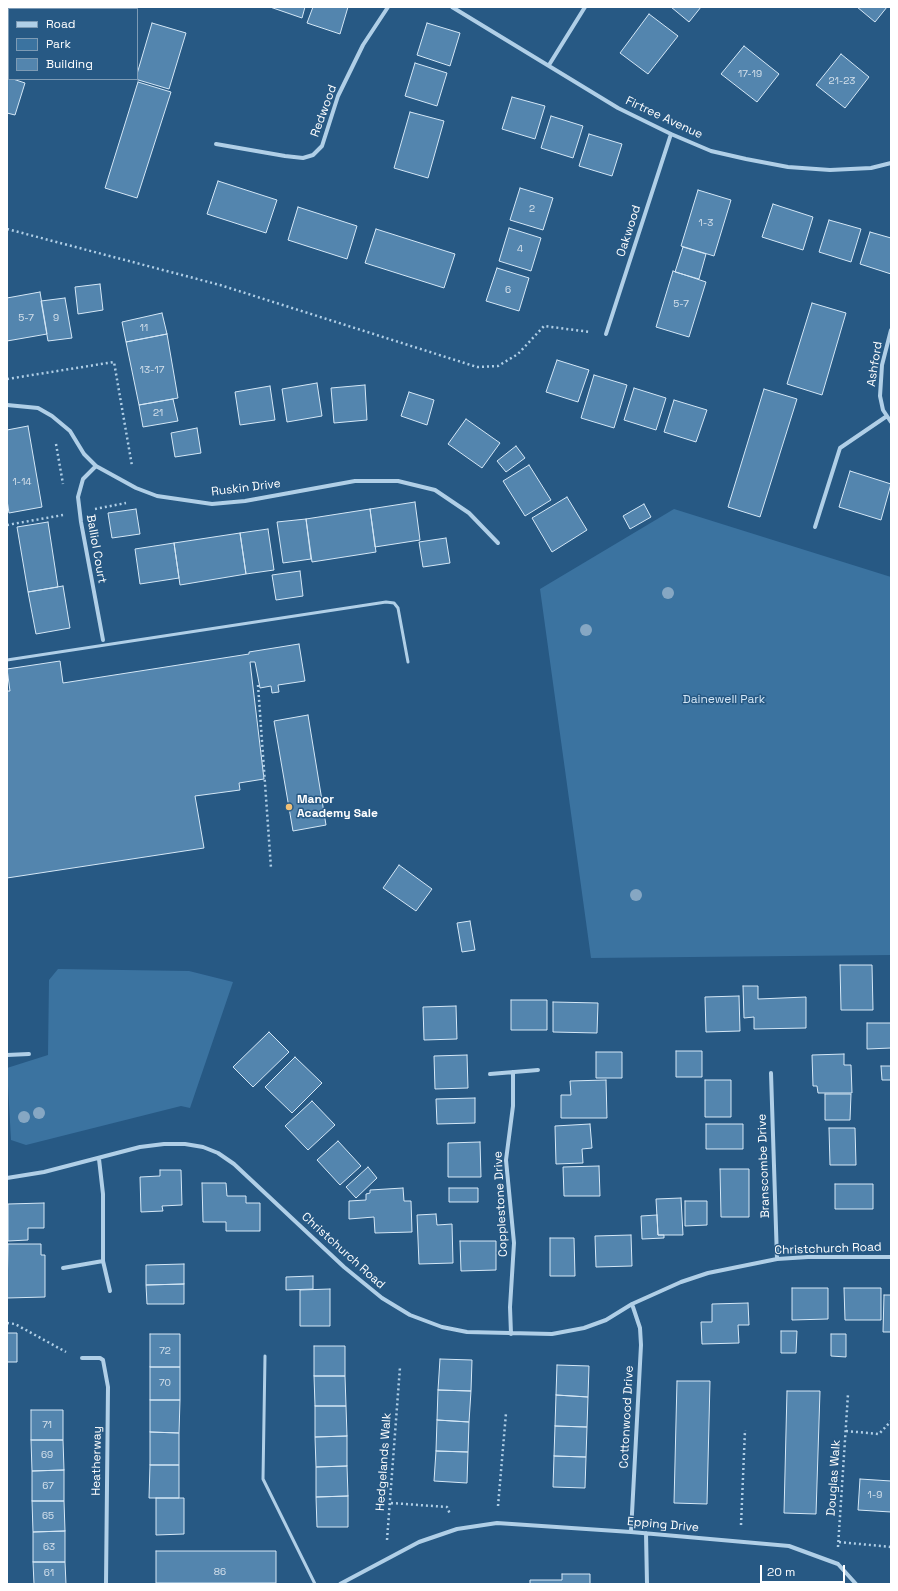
<!DOCTYPE html>
<html>
<head>
<meta charset="utf-8">
<style>
	body { margin:0 }
	#map { position:relative; width:898px; height:1591px; overflow:hidden; background:#275984; font-family:"Space Grotesk",sans-serif }
	canvas { display:block }
	.frame { position:absolute; inset:0; border:8px solid #fff; pointer-events:none }
	.legend { position:absolute; left:8px; top:8px; width:130px; height:72px; box-sizing:border-box; background:#275984; border:1px solid #7d9bb5; margin:0; padding:5px 7px; list-style:none; font-size:12px; color:#fff }
	.legend li { display:flex; align-items:center; gap:8px; height:20px }
	.legend b { width:20px; border:1px solid #7d9bb5 }
	.scale { position:absolute; left:760px; top:1565px; width:85px; height:18px; box-sizing:border-box; border:2px solid #fff; border-top:0; padding-left:5px; font-size:12px; line-height:14px; white-space:nowrap; color:#fff; -webkit-text-stroke:3px #275984; paint-order:stroke }
</style>
</head>
<body>
<div id="map">
<canvas width="898" height="1591"></canvas>
<div class="frame"></div>
<ul class="legend">
<li><b style="height:5px;background:#b0cfe7"></b>Road</li>
<li><b style="height:11px;background:#3b73a0"></b>Park</li>
<li><b style="height:11px;background:#5385ae"></b>Building</li>
</ul>
<div class="scale">20 m</div>
</div>
<script>
const ctx = document.querySelector('canvas').getContext('2d');
ctx.lineJoin = 'round';
function fillPath(path, color) { ctx.fillStyle = color; ctx.fill(path, 'evenodd'); }
const toPath = rows => new Path2D(rows.map(r => 'M' + r).join(''));
function strokePath(path, color, width, dash) { ctx.strokeStyle = color; ctx.lineWidth = width; ctx.lineCap = dash ? 'butt' : 'round'; ctx.setLineDash(dash || []); ctx.stroke(path); }
function label(font, color, halo, rows, align = 'center') {
  ctx.font = font + ' "Space Grotesk",sans-serif'; ctx.lineWidth = 3; ctx.setLineDash([]); ctx.textBaseline = 'middle'; ctx.strokeStyle = halo; ctx.fillStyle = color; for (const [text, x, y, turn = 0] of rows) {
    ctx.save(); ctx.translate(x, y); ctx.rotate((+turn || 0) * Math.PI / 180); ctx.textAlign = isNaN(turn) ? turn : align; if (halo) ctx.strokeText(text, 0, 0); ctx.fillText(text, 0, 0); ctx.restore();
  }
}
fillPath(toPath([
	[674,509,891,577,891,955,591,958,540,589],
	[58,969,189,971,233,982,190,1108,181,1106,26,1145,11,1140,7,1068,48,1055,49,980]
]), '#3b73a0');
const building = toPath([
	[7,7,22,7,21,9,9,9,9,28,7,28,7,7],
	[270,7,305,7,302,18,270,7],
	[313,7,348,7,340,34,307,23,313,7],
	[671,7,701,7,689,22,671,7],
	[857,7,887,7,875,22,857,7],
	[649,14,678,36,648,74,620,53,649,14],
	[152,23,186,33,169,89,135,79,137,79,137,74,152,23],
	[427,23,460,33,450,66,417,55,427,23],
	[7,35,9,36,9,71,7,70,7,35],
	[744,46,779,74,757,102,721,74,744,46],
	[841,54,869,77,845,108,816,85,841,54],
	[415,63,447,73,437,106,405,96,415,63],
	[7,77,25,83,15,115,7,113,7,77],
	[138,82,171,92,137,198,105,188,138,82],
	[512,97,545,106,535,139,502,129,512,97],
	[410,112,444,121,428,178,394,168,410,112],
	[551,116,583,126,573,158,541,148,551,116],
	[589,134,622,144,612,176,579,166,589,134],
	[218,181,277,200,266,233,207,214,218,181],
	[520,188,553,198,543,230,510,220,520,188],
	[698,190,731,200,714,256,681,246,698,190],
	[773,204,813,217,803,250,762,237,773,204],
	[298,207,357,226,347,259,288,240,298,207],
	[829,220,861,229,851,262,819,252,829,220],
	[509,228,541,238,531,271,499,261,509,228],
	[376,229,455,254,444,288,365,263,376,229],
	[870,232,891,238,891,274,860,264,870,232],
	[683,247,706,254,699,279,675,272,683,247],
	[497,268,529,278,519,311,486,301,497,268],
	[673,271,706,282,689,337,656,327,673,271],
	[100,284,103,310,78,314,75,287,100,284],
	[40,292,47,334,7,341,7,298,40,292],
	[65,298,72,338,48,341,41,301,65,298],
	[812,303,846,313,822,395,787,384,812,303],
	[162,313,167,334,126,342,122,322,162,313],
	[167,334,178,398,139,405,126,342,167,334],
	[557,360,589,370,578,402,546,392,557,360],
	[594,375,627,385,614,428,581,418,594,375],
	[317,383,322,416,287,422,282,389,317,383],
	[365,385,367,420,334,423,331,388,365,385],
	[270,386,275,420,240,425,235,392,270,386],
	[634,388,666,398,656,430,624,420,634,388],
	[764,389,797,399,760,517,728,507,764,389],
	[409,392,434,400,427,425,401,416,409,392],
	[173,399,178,421,143,427,139,405,173,399],
	[674,400,707,410,696,442,664,432,674,400],
	[466,419,500,443,482,468,448,444,466,419],
	[28,426,42,507,9,513,7,500,7,430,28,426],
	[197,428,201,453,175,457,171,433,197,428],
	[516,446,525,458,506,472,497,461,516,446],
	[529,465,551,500,525,516,503,481,529,465],
	[850,471,891,484,881,520,839,507,850,471],
	[567,497,587,530,552,552,532,518,567,497],
	[415,502,420,540,375,547,370,509,415,502],
	[644,504,651,517,630,529,623,516,644,504],
	[136,509,140,534,112,538,108,513,136,509],
	[370,509,376,552,312,562,306,519,370,509],
	[306,519,311,559,283,563,277,522,306,519],
	[48,522,58,587,28,592,17,527,48,522],
	[268,529,274,570,246,574,240,533,268,529],
	[240,533,246,574,180,585,174,543,240,533],
	[446,538,450,563,423,567,419,542,446,538],
	[174,543,179,578,140,584,135,549,174,543],
	[300,571,303,596,276,600,272,575,300,571],
	[63,586,70,628,36,634,28,592,63,586],
	[299,644,305,681,278,685,279,692,272,693,271,686,260,688,255,662,250,662,264,779,239,783,240,790,195,796,204,848,7,878,7,691,10,691,7,669,60,661,63,683,249,654,249,652,299,644],
	[308,715,326,825,293,831,274,721,308,715],
	[399,865,432,889,416,911,383,888,399,865],
	[470,921,475,950,462,952,457,923,470,921],
	[840,965,872,965,873,1010,841,1010,840,965],
	[743,986,758,986,758,999,806,997,806,1028,754,1029,754,1017,744,1018,743,986],
	[739,996,740,1031,706,1032,705,997,739,996],
	[511,1000,547,1000,547,1030,511,1030,511,1000],
	[553,1002,598,1003,597,1033,553,1032,553,1002],
	[456,1006,457,1039,424,1040,423,1007,456,1006],
	[867,1023,891,1023,891,1048,867,1049,867,1023],
	[269,1032,289,1052,253,1087,233,1067,269,1032],
	[676,1051,702,1051,702,1077,676,1077,676,1051],
	[596,1052,622,1052,622,1078,596,1078,596,1052],
	[844,1054,844,1065,851,1065,852,1093,818,1093,817,1086,813,1086,812,1055,844,1054],
	[467,1055,468,1088,435,1089,434,1056,467,1055],
	[295,1057,322,1083,292,1113,265,1087,295,1057],
	[881,1066,891,1066,891,1080,882,1080,881,1066],
	[606,1080,607,1118,561,1118,561,1095,571,1095,570,1081,606,1080],
	[705,1080,731,1080,731,1117,705,1117,705,1080],
	[825,1094,851,1094,850,1120,825,1120,825,1094],
	[475,1098,475,1123,437,1124,436,1099,475,1098],
	[312,1101,335,1125,308,1150,285,1126,312,1101],
	[590,1124,592,1148,582,1149,583,1163,556,1164,555,1126,590,1124],
	[706,1124,743,1124,743,1149,706,1149,706,1124],
	[829,1128,855,1128,856,1165,830,1165,829,1128],
	[338,1141,361,1166,340,1185,317,1160,338,1141],
	[480,1142,481,1177,448,1177,448,1143,480,1142],
	[599,1166,600,1196,564,1196,563,1167,599,1166],
	[368,1167,377,1178,356,1198,346,1187,368,1167],
	[720,1169,749,1169,749,1217,721,1217,720,1169],
	[160,1170,181,1170,182,1205,162,1206,163,1211,141,1212,140,1177,160,1176,160,1170],
	[202,1183,226,1183,227,1196,246,1196,246,1203,260,1203,260,1231,226,1231,226,1222,203,1222,202,1183],
	[835,1184,873,1184,873,1209,835,1209,835,1184],
	[403,1188,404,1201,411,1201,412,1232,375,1233,374,1217,349,1219,349,1201,366,1200,366,1194,370,1193,370,1190,403,1188],
	[449,1188,478,1188,478,1202,449,1202,449,1188],
	[681,1198,683,1235,658,1235,656,1199,681,1198],
	[685,1201,707,1201,707,1225,685,1226,685,1201],
	[44,1203,44,1228,28,1228,28,1240,8,1241,8,1204,44,1203],
	[436,1214,437,1225,452,1224,453,1263,419,1264,417,1215,436,1214],
	[657,1215,658,1235,664,1235,664,1238,642,1239,641,1216,657,1215],
	[631,1235,632,1266,596,1267,595,1236,631,1235],
	[550,1238,574,1238,575,1276,550,1276,550,1238],
	[460,1241,496,1241,496,1270,461,1271,460,1241],
	[8,1244,41,1244,41,1255,45,1255,45,1297,7,1298,8,1244],
	[184,1264,184,1284,146,1285,146,1265,184,1264],
	[313,1276,313,1289,286,1290,286,1277,313,1276],
	[184,1284,184,1304,147,1304,146,1285,184,1284],
	[792,1288,828,1288,828,1319,792,1320,792,1288],
	[844,1288,881,1288,881,1320,845,1320,844,1288],
	[330,1289,330,1326,300,1326,300,1290,330,1289],
	[884,1295,891,1295,891,1332,883,1332,884,1295],
	[748,1303,749,1325,738,1325,739,1343,702,1344,701,1322,712,1322,712,1304,748,1303],
	[781,1331,797,1331,796,1353,781,1353,781,1331],
	[7,1333,17,1333,17,1362,7,1362,7,1333],
	[150,1334,180,1334,180,1367,150,1367,150,1334],
	[831,1334,846,1334,846,1357,831,1356,831,1334],
	[314,1346,345,1346,345,1376,314,1376,314,1346],
	[440,1359,472,1360,471,1391,438,1390,440,1359],
	[557,1365,589,1366,588,1397,556,1395,557,1365],
	[150,1367,180,1367,180,1400,150,1400,150,1367],
	[314,1376,345,1376,346,1406,315,1406,314,1376],
	[677,1381,710,1381,707,1504,674,1503,677,1381],
	[438,1390,471,1391,469,1422,437,1420,438,1390],
	[787,1391,820,1391,816,1514,784,1513,787,1391],
	[556,1395,588,1397,587,1427,555,1426,556,1395],
	[150,1400,180,1400,179,1433,150,1432,150,1400],
	[315,1406,346,1406,347,1436,315,1437,315,1406],
	[31,1410,63,1410,63,1440,31,1440,31,1410],
	[437,1420,469,1422,468,1452,436,1451,437,1420],
	[555,1426,587,1427,586,1457,554,1456,555,1426],
	[150,1432,179,1433,179,1465,150,1465,150,1432],
	[347,1436,347,1466,316,1467,315,1437,347,1436],
	[31,1440,63,1440,64,1470,32,1471,31,1440],
	[436,1451,468,1452,467,1483,434,1481,436,1451],
	[554,1456,586,1457,585,1488,553,1487,554,1456],
	[150,1465,179,1465,179,1498,149,1498,150,1465],
	[347,1466,348,1496,316,1497,316,1467,347,1466],
	[64,1470,64,1501,32,1501,32,1471,64,1470],
	[860,1479,891,1481,891,1512,858,1510,860,1479],
	[348,1496,348,1527,317,1527,316,1497,348,1496],
	[156,1498,184,1498,184,1534,156,1535,156,1498],
	[32,1501,64,1501,65,1531,33,1532,32,1501],
	[65,1531,65,1562,33,1562,33,1532,65,1531],
	[156,1551,276,1551,276,1583,156,1583,156,1551],
	[33,1562,65,1562,66,1584,34,1584,33,1562],
	[562,1574,590,1574,590,1584,530,1584,530,1580,562,1580,562,1574]
]);
fillPath(building, '#5385ae');
strokePath(building, '#d4e7f6', 1);
strokePath(toPath([
	[7,229,220,285,477,367,498,366,518,354,544,326,590,332],
	[7,379,114,362,132,466],
	[56,444,63,484],
	[95,509,126,503],
	[7,525,63,515],
	[258,685,271,868],
	[7,1323,15,1324,66,1352],
	[846,1431,879,1434,891,1421],
	[391,1503,447,1507,450,1514],
	[498,1506,506,1413],
	[741,1525,745,1430],
	[387,1540,400,1367],
	[839,1542,891,1547],
	[838,1547,848,1394]
]), '#b0cfe7', 2.5, [2, 3]);
strokePath(toPath([
	[7,660,386,602,394,603,398,608,408,662],
	[265,1356,263,1479,315,1584]
]), '#b0cfe7', 3);
strokePath(toPath([
	[452,7,618,108,671,134,711,151,746,159,788,167,830,170,871,168,891,163],
	[549,65,585,7],
	[216,144,285,156,303,158,313,155,322,146,338,96,363,45,388,7],
	[891,330,882,365,880,396,883,410,891,422],
	[606,334,671,134],
	[7,405,38,408,52,416,70,431,84,454,96,466,136,488,157,496,212,504,245,501,355,481,398,481,435,490,469,513,498,543],
	[96,466,83,479,78,497,81,522,103,640],
	[815,527,840,448,887,416],
	[7,1055,29,1054],
	[771,1073,777,1259],
	[490,1074,538,1070],
	[99,1159,103,1194,103,1261,110,1291],
	[7,1178,44,1172,140,1147,164,1144,185,1144,203,1147,218,1153,234,1164,344,1267,382,1298,410,1315,442,1327,467,1332,552,1334,584,1328,606,1320,632,1304,681,1282,708,1273,777,1259,808,1257,891,1257],
	[63,1268,103,1261],
	[511,1334,510,1307,514,1243,506,1160,513,1106,513,1072],
	[82,1358,100,1358,103,1360,108,1387,106,1584],
	[631,1532,641,1345,640,1328,632,1304],
	[646,1533,647,1584],
	[340,1584,419,1542,457,1529,497,1523,631,1532,789,1546,838,1564,856,1584]
]), '#b0cfe7', 4);
ctx.fillStyle = '#86a7c3';
for (const [x, y] of [
	[668,593],
	[586,630],
	[636,895],
	[39,1113],
	[24,1117]
]) { ctx.beginPath(); ctx.arc(x, y, 6, 0, 2 * Math.PI); ctx.fill(); }
for (const [x, y, r, color] of [
	[289,807,4,"#f0c076"]
]) { const dot = new Path2D(); dot.arc(x, y, r, 0, 2 * Math.PI); ctx.fillStyle = color; ctx.fill(dot); strokePath(dot, '#275984', 1.5); }
label('10px', '#d4e0eb', null, [
	["17-19",750,74],
	["21-23",842,81],
	["2",532,209],
	["1-3",706,223],
	["4",520,249],
	["6",508,290],
	["5-7",681,304],
	["5-7",26,318],
	["9",56,318],
	["11",144,328],
	["13-17",152,370],
	["21",158,413],
	["1-14",22,482],
	["72",165,1351],
	["70",165,1383],
	["71",47,1425],
	["69",47,1455],
	["67",48,1486],
	["1-9",875,1495],
	["65",48,1516],
	["63",49,1547],
	["86",220,1572],
	["61",49,1573]
]);
label('12px', '#fff', '#275984', [
	["Redwood",324,111,-70],
	["Firtree Avenue",664,118,25],
	["Oakwood",629,231,-72],
	["Ashford",875,364,-81],
	["Ruskin Drive",246,488,-7],
	["Balliol Court",96,549,80],
	["Branscombe Drive",764,1166,-92],
	["Copplestone Drive",501,1204,-93],
	["Christchurch Road",828,1249,-2],
	["Christchurch Road",343,1251,42],
	["Cottonwood Drive",627,1417,-87],
	["Heatherway",97,1461,-89],
	["Hedgelands Walk",384,1462,-86],
	["Douglas Walk",834,1478,-86],
	["Epping Drive",663,1525,5]
]);
label('12px', '#d4e7f6', '#275984', [
	["Dainewell Park",724,700]
]);
label('bold 12px', '#fff', '#275984', [
	["Manor",297,800],
	["Academy Sale",297,814]
], 'left');
</script>
</body>
</html>
